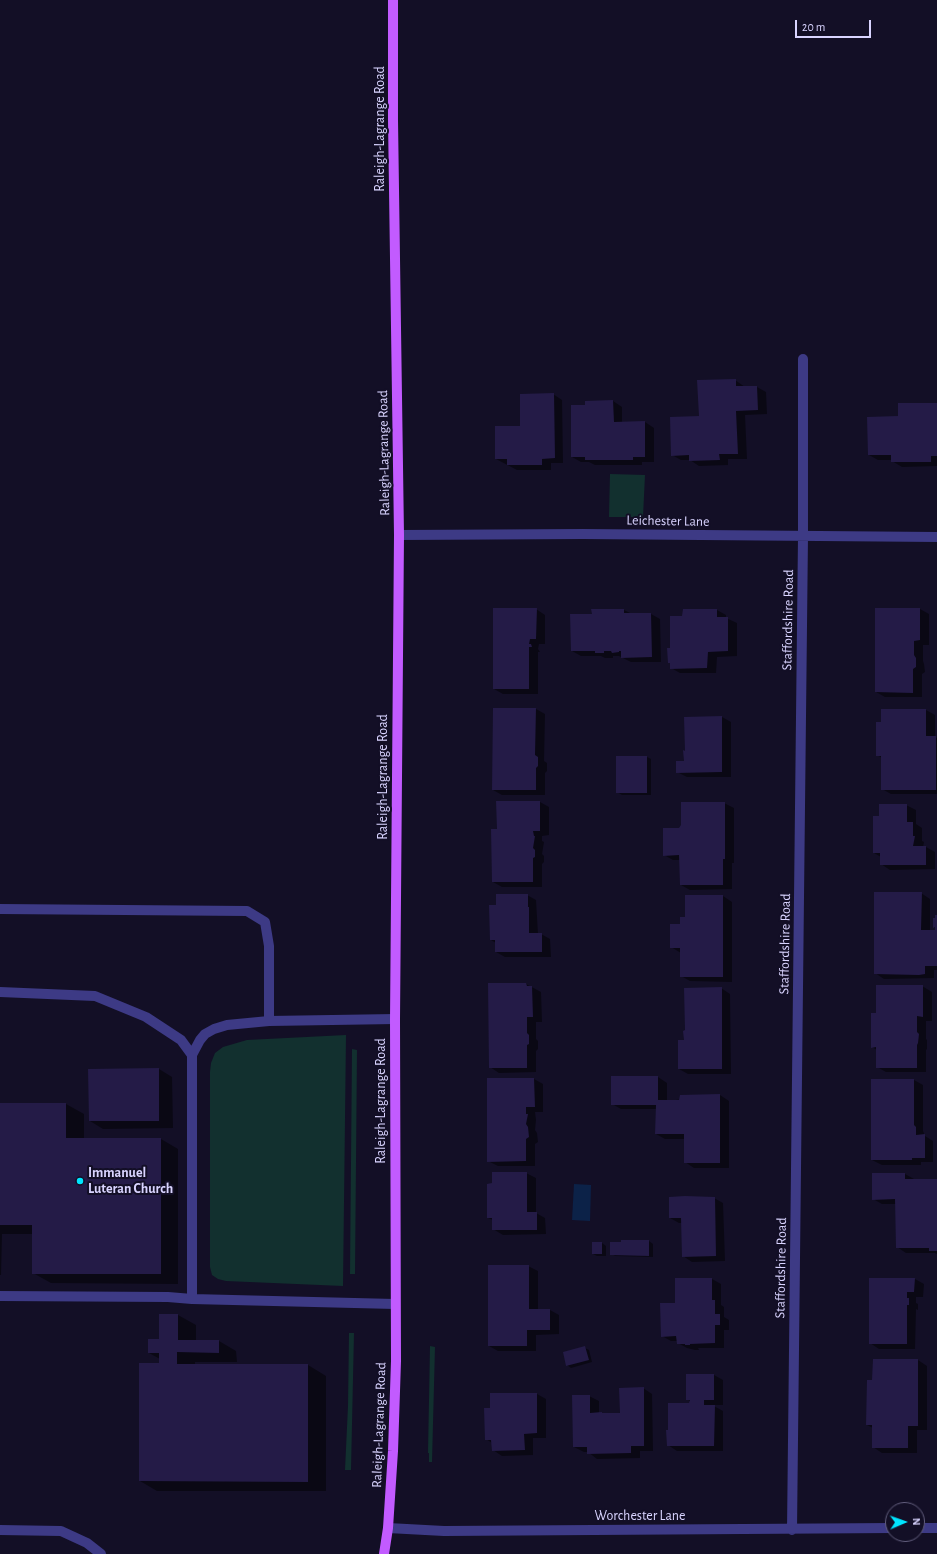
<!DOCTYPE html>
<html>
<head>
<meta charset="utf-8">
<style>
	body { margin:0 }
	#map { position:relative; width:937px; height:1554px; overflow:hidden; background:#130f26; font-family:"Alegreya Sans",sans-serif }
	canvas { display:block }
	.north { position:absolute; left:885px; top:1502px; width:40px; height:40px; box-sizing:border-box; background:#130f26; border:1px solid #625e7d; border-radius:50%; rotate:88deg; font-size:11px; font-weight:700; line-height:16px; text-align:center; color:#d9d4ff }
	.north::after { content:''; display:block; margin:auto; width:14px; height:18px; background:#00e5ff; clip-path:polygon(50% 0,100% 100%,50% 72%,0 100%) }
	.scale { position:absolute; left:795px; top:20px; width:76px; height:18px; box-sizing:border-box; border:2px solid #d9d4ff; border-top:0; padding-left:5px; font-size:12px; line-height:14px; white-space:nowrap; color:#d9d4ff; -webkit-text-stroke:3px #130f26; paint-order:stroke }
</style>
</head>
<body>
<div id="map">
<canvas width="937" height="1554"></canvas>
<div class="north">N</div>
<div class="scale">20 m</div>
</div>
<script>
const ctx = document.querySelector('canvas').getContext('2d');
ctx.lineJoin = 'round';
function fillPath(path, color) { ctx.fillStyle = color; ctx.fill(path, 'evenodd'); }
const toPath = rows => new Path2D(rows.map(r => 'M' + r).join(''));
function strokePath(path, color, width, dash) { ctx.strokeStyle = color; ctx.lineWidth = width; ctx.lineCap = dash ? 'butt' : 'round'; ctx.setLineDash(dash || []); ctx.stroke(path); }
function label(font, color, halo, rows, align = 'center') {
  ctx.font = font + ' "Alegreya Sans",sans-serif'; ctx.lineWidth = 4; ctx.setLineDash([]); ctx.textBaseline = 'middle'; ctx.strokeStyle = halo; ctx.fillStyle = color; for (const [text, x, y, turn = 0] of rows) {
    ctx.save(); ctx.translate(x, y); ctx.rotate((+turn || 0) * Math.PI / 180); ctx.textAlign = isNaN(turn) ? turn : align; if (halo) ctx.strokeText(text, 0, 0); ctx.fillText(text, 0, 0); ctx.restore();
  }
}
fillPath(toPath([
	[610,474,645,475,643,517,609,517],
	[346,1035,343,1286,226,1281,218,1279,212,1275,210,1267,210,1072,211,1063,215,1053,223,1047,247,1040],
	[352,1049,357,1050,355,1274,350,1274],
	[349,1333,354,1333,351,1470,345,1470,348,1406],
	[430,1346,435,1347,432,1462,429,1462,429,1453,428,1453]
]), '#12302f');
fillPath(toPath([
	[574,1184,591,1185,590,1221,572,1220]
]), '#0c2248');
fillPath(toPath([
	[735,380,745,387,757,387,766,392,767,414,745,415,747,459,728,459,728,465,699,466,690,460,681,460,672,455,700,417],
	[553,394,562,400,563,463,551,463,551,470,517,470,496,459,521,427],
	[613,401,622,407,622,423,645,422,654,428,654,462,642,462,642,465,595,465,589,462,581,462,572,457,586,406],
	[937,404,937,466,902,467,892,461,892,460,878,460,869,455,899,417],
	[536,609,545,615,545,644,539,644,538,649,540,652,538,652,538,694,503,694,494,689],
	[920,609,929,614,929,645,923,645,923,661,924,664,925,672,922,674,922,697,885,697,876,692],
	[624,610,632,614,651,614,660,619,661,662,631,662,619,656,613,656,613,658,605,658,601,656,581,656,572,651,593,615],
	[717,610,726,615,726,618,737,623,737,656,717,657,716,673,680,673,671,668,671,664,669,662,671,649,683,617],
	[536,709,545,714,544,761,547,763,547,771,545,773,545,795,502,795,493,790],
	[926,710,935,715,935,737,937,738,937,794,891,794,882,789,882,758,877,755,882,723],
	[722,717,731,722,731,777,687,777,677,772,686,762,686,752],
	[647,757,651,759,651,795,622,795,617,792],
	[540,802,549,807,549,835,542,836,542,841,544,842,542,854,544,856,544,862,542,864,542,887,502,887,493,882,498,830],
	[724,803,734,808,734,863,732,863,732,889,690,890,681,885,680,860,673,860,664,855,679,829],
	[906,805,916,810,916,824,922,828,922,841,924,842,923,847,926,847,935,852,935,869,890,870,881,864,881,857,874,853],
	[921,893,930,899,930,931,936,931,936,928,934,927,937,916,937,970,934,970,934,978,884,979,875,973],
	[527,895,536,900,538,934,541,934,550,939,551,957,505,957,496,952,496,943,491,940,497,906],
	[686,896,723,896,732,902,732,982,690,981,681,976,681,953,671,947,686,918],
	[526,984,541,992,542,1022,536,1022,536,1039,538,1041,538,1049,536,1051,536,1072,499,1073,490,1067],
	[922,986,932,992,932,1021,926,1021,926,1039,927,1040,927,1049,926,1050,926,1072,886,1072,877,1067,877,1050,872,1047,877,1014],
	[721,988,730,994,731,1074,688,1074,679,1069,685,1040],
	[159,1069,172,1077,173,1128,103,1129,90,1121],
	[612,1077,658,1077,667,1083,667,1101,720,1095,729,1101,729,1168,694,1168,685,1162,685,1139,665,1139,656,1134,657,1109,621,1109,612,1104],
	[488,1079,534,1079,543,1084,543,1112,535,1112,536,1120,535,1130,537,1133,538,1142,535,1144,535,1166,498,1166,488,1161],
	[914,1080,923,1085,923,1131,925,1136,933,1141,933,1162,921,1162,921,1165,882,1165,872,1160],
	[0,1104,66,1104,84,1114,84,1139,161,1139,178,1149,178,1284,51,1283,33,1273,33,1234,2,1234,1,1275,0,1275],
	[526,1173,536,1178,536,1213,545,1218,546,1234,503,1235,493,1229,493,1220,488,1218],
	[905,1174,914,1179,937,1180,937,1254,935,1253,906,1253,897,1247,896,1204,882,1204,873,1199],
	[714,1198,723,1203,725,1261,692,1262,683,1256,682,1223,679,1223,670,1218],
	[622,1241,649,1241,653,1244,653,1257,615,1256,611,1254,622,1243],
	[602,1243,606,1246,606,1256,597,1256,593,1254],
	[528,1266,538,1271,538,1310,550,1310,559,1315,559,1334,536,1335,536,1351,498,1351,489,1346],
	[676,1279,712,1279,721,1284,721,1305,724,1307,724,1317,729,1320,729,1330,724,1330,724,1348,698,1348,699,1350,695,1350,687,1348,678,1343,678,1341,671,1341,662,1336,676,1304],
	[915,1279,924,1284,923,1297,916,1297,916,1303,918,1304,918,1310,916,1309,915,1349,879,1349,870,1343],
	[178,1315,196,1325,196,1341,219,1341,236,1351,237,1362,195,1362,195,1365,308,1365,326,1376,326,1491,157,1491,140,1481,160,1364,160,1359,149,1353,160,1340],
	[585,1348,589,1350,592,1362,571,1368,567,1365],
	[918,1360,927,1366,927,1430,917,1430,917,1453,882,1453,873,1447,873,1428,867,1425,873,1381],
	[687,1375,714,1375,723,1380,723,1405,712,1405,723,1411,723,1451,677,1451,668,1445,669,1431,690,1404,690,1401,687,1399],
	[643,1388,652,1394,653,1451,640,1451,640,1458,597,1459,588,1452,584,1452,574,1447,589,1396,599,1401,599,1413,621,1414],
	[537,1394,546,1399,546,1438,533,1438,533,1455,502,1456,493,1450,492,1443,486,1439,491,1409]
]), '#0007');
fillPath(toPath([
	[736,379,736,386,757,386,758,410,736,411,738,454,719,454,720,460,689,461,689,455,671,456,670,417,699,416,697,380],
	[554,393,555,458,542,459,542,465,507,465,507,459,495,459,495,426,520,426,520,394],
	[613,400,614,422,645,421,645,457,633,457,633,460,585,460,585,457,571,457,571,405,585,405,585,401],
	[898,403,937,403,937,456,931,456,931,462,891,462,891,455,868,455,867,417,898,416],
	[493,608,537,608,536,639,530,639,529,644,531,644,532,647,529,647,529,689,493,689],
	[875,608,920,608,920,640,914,641,914,655,916,658,916,667,913,669,913,693,875,692],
	[591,609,624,609,624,613,651,613,652,657,621,658,621,651,619,651,619,652,612,653,611,651,604,651,604,653,595,653,595,651,571,651,570,614,592,614],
	[683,609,717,609,717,617,728,617,728,651,708,652,707,668,670,669,670,663,668,663,667,648,670,648,670,616,682,616],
	[493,708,536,708,535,755,538,757,538,766,536,768,536,790,492,790],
	[881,709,926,709,926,736,936,736,936,790,881,790,881,756,876,756,876,722,881,722],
	[722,716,722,772,676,773,676,761,684,761,683,750,685,751,684,717],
	[616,756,647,756,647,793,616,793],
	[496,801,540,801,540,831,533,831,534,836,535,836,533,848,535,850,535,857,533,858,533,882,492,882,491,829,497,829],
	[681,802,725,802,725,859,723,859,723,885,680,885,679,855,663,856,663,828,679,828,681,825],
	[879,804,907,804,907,822,913,822,913,836,915,836,913,846,926,846,926,865,880,865,880,853,873,853,873,816,879,816],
	[874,892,922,892,921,930,935,930,935,927,933,928,933,918,935,918,935,915,937,915,937,966,925,966,925,974,919,975,874,974],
	[496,894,528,894,528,907,529,907,529,933,542,933,542,952,495,952,495,940,490,940,489,905,496,905],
	[685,895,723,895,723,977,680,977,680,948,670,948,670,924,680,924,680,917,685,917],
	[488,983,526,983,527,986,532,986,533,1017,527,1017,527,1033,529,1035,529,1044,527,1045,527,1068,489,1068],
	[876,985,923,985,923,1017,917,1016,917,1032,919,1034,918,1043,917,1045,917,1068,876,1068,876,1047,871,1048,871,1013,876,1013],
	[722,987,722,1069,678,1069,678,1040,684,1040,683,1031,685,1030,684,988],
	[159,1068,159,1121,89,1121,88,1069],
	[611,1076,658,1076,658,1100,679,1100,680,1095,720,1094,720,1163,684,1163,684,1134,655,1134,656,1105,611,1105],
	[487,1078,534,1078,535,1107,526,1107,526,1114,528,1114,526,1124,528,1127,529,1137,526,1139,526,1161,487,1162],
	[871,1079,914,1079,914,1125,916,1127,916,1135,925,1134,925,1158,912,1158,912,1160,871,1160],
	[0,1103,66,1103,66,1138,161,1138,161,1274,32,1274,32,1225,0,1225],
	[492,1172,527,1172,527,1212,537,1212,537,1230,492,1230,492,1218,487,1218,487,1184,492,1183],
	[872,1173,905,1173,905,1179,937,1179,937,1251,929,1251,929,1248,896,1248,895,1199,872,1200],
	[685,1196,715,1197,716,1256,682,1257,681,1218,669,1218,669,1197],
	[621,1240,649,1240,649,1256,610,1255,610,1242,621,1242],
	[592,1242,602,1242,602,1254,592,1254],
	[488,1265,529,1265,529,1309,550,1309,550,1330,527,1330,527,1346,488,1346],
	[675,1278,712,1278,712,1300,715,1300,715,1314,720,1314,720,1325,715,1325,715,1343,690,1344,690,1345,685,1345,685,1344,677,1344,676,1336,661,1337,660,1303,675,1303],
	[869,1278,915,1278,914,1292,907,1292,907,1298,909,1298,909,1305,907,1305,907,1344,869,1344],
	[159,1314,178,1314,178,1340,219,1340,219,1353,177,1352,177,1364,308,1364,308,1482,139,1481,139,1363,159,1363,159,1353,148,1353,148,1339,159,1339],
	[585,1346,589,1360,566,1366,563,1352],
	[873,1359,918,1359,918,1426,908,1426,908,1448,872,1448,872,1425,866,1425,867,1380,872,1380],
	[686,1374,714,1374,714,1400,704,1400,704,1405,715,1405,714,1446,667,1446,666,1430,668,1430,668,1403,689,1403,690,1400,686,1400],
	[644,1387,644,1446,631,1446,631,1453,587,1454,587,1447,573,1447,572,1395,590,1395,590,1413,602,1412,602,1413,620,1413,619,1388],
	[490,1393,537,1393,537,1433,524,1434,525,1450,492,1451,491,1440,485,1440,484,1408,490,1408]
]), '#241b47');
strokePath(toPath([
	[399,535,583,534,937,537],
	[0,909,247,911,265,922,269,946,269,1021],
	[0,992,95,996,146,1017,181,1040,192,1055],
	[0,1296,168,1297,192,1299,395,1304],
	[192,1299,192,1055,200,1040,205,1034,214,1029,227,1025,269,1021,395,1019],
	[388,1528,444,1531,893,1528],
	[917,1528,937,1528],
	[0,1530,61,1531,87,1543,101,1554],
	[792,1530,803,536,803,359]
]), '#3d3a85', 10);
strokePath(toPath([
	[384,1554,388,1528,393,1451,396,1361,395,1019,399,535,393,120,393,0]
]), '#c25bff', 10);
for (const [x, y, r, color] of [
	[80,1181,4,"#00e5ff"]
]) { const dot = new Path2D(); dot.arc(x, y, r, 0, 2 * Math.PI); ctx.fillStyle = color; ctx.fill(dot); strokePath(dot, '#130f26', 1.5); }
label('14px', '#d9d4ff', '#130f26', [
	["Raleigh-Lagrange Road",380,129,-90],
	["Raleigh-Lagrange Road",384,453,-91],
	["Leichester Lane",668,521,1],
	["Staffordshire Road",788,620,-89],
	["Raleigh-Lagrange Road",383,777,-90],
	["Staffordshire Road",785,944,-89],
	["Raleigh-Lagrange Road",381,1101,-90],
	["Staffordshire Road",781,1268,-89],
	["Raleigh-Lagrange Road",379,1425,-88],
	["Worchester Lane",640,1516]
]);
label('bold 14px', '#d9d4ff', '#130f26', [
	["Immanuel",88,1173],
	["Luteran Church",88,1189]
], 'left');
</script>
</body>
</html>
